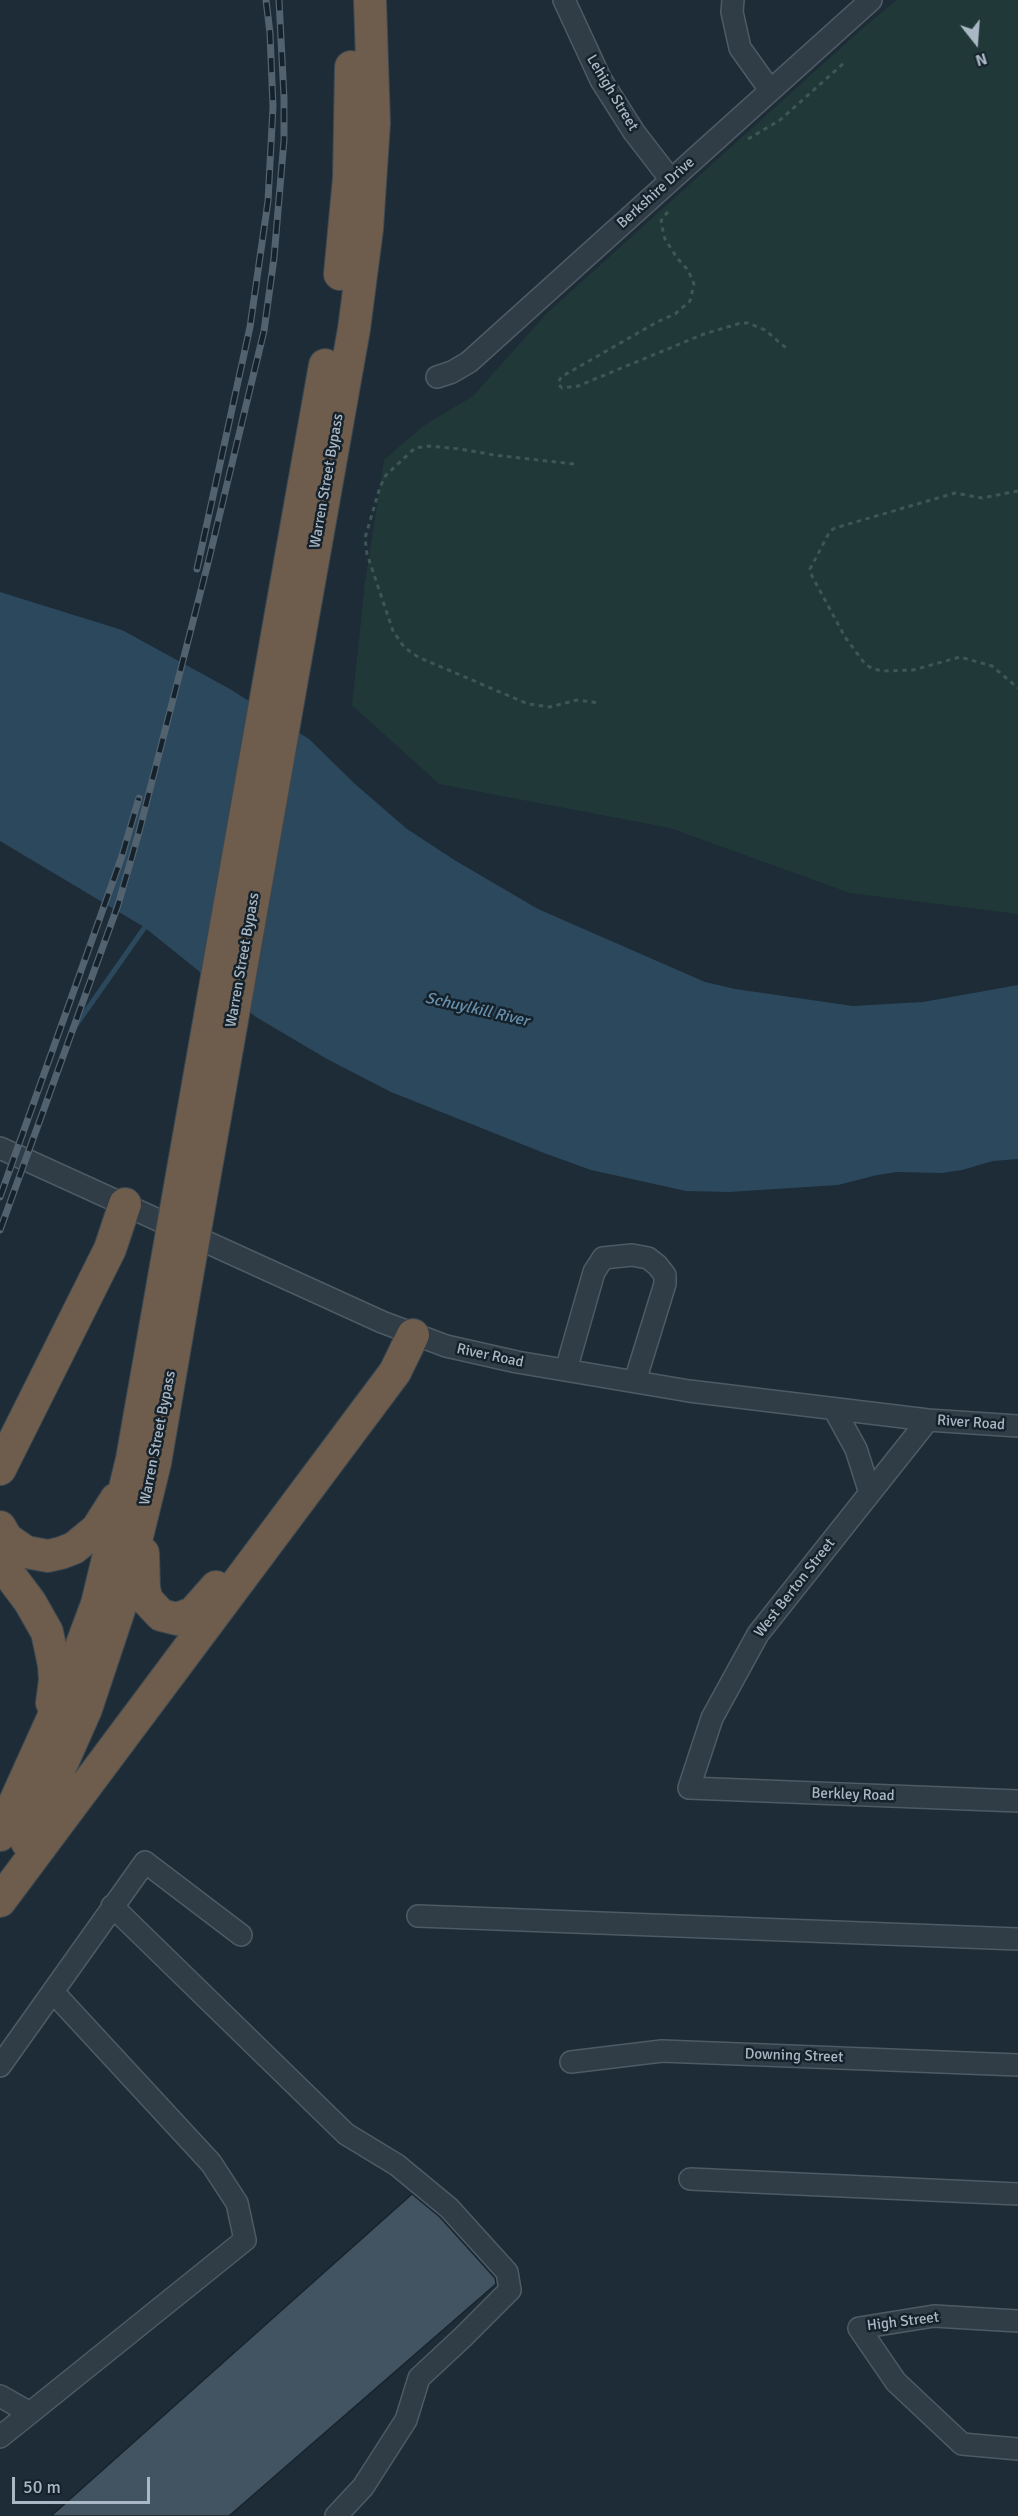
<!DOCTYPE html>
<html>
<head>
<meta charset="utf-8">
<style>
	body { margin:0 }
	#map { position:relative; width:1018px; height:2516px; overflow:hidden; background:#1d2c36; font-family:Signika,sans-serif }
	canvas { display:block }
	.north { position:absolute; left:946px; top:12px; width:60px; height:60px; -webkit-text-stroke:4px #16222b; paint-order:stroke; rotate:163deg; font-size:16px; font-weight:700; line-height:24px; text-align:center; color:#aab8c5 }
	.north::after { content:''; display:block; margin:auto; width:21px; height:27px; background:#aab8c5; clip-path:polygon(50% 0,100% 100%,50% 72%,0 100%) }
	.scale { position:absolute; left:12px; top:2477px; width:138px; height:27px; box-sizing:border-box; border:3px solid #aab8c5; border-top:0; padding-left:8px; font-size:18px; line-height:21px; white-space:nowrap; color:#aab8c5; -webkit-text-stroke:4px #16222b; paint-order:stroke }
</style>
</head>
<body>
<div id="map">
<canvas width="1018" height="2516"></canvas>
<div class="north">N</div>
<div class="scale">50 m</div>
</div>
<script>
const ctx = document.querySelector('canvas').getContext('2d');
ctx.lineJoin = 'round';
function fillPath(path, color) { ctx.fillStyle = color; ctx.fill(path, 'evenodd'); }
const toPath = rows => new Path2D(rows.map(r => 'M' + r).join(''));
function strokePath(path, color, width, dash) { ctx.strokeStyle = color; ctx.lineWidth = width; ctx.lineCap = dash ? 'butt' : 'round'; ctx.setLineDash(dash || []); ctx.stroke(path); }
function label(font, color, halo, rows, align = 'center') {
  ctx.font = font + ' Signika,sans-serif'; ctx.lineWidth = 5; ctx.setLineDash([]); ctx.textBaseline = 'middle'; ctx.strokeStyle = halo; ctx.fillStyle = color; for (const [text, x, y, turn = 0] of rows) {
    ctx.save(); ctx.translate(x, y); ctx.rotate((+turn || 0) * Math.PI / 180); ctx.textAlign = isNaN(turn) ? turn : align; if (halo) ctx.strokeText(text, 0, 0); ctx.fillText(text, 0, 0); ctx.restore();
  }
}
fillPath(toPath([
	[897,0,1018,0,1018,914,850,893,670,828,439,784,352,705,365,583,384,460,423,426,473,396,547,313,864,27]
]), '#203938');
fillPath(toPath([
	[0,592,122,630,230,689,309,739,355,784,407,829,456,861,538,909,705,982,735,989,853,1006,923,1002,1018,985,1018,1159,993,1161,962,1170,942,1173,897,1172,877,1175,838,1185,729,1192,686,1191,591,1170,544,1153,391,1092,327,1059,256,1017,144,927,0,841]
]), '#2c485d');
strokePath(toPath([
	[74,1028,147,924]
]), '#2c485d', 5);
const building = toPath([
	[412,2194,440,2217,495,2278,496,2284,229,2516,51,2516,412,2194]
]);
fillPath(building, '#425361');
strokePath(building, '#18242d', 1.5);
const minor = toPath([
	[564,0,601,80,634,132,671,180],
	[733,0,732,12,740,48,770,90],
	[437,377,452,372,469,362,871,0],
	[0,1148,382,1322,446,1346,517,1362,689,1391,928,1420,1018,1426],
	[566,1370,594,1272,603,1258,632,1255,648,1258,657,1265,665,1275,665,1284,635,1381],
	[834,1409,856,1449,870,1493],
	[928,1420,758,1634,712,1718,689,1788,1018,1801],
	[112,1906,346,2134,397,2165,449,2208,507,2272,510,2290,463,2337,419,2378,406,2420,363,2487,336,2516],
	[418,1916,1018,1939],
	[571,2062,662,2051,1018,2065],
	[0,2066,145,1862,241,1935],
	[690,2179,1018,2194],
	[1018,2321,934,2316,859,2328,896,2382,962,2444,1018,2449],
	[0,2396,30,2413,0,2437],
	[30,2413,245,2240,237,2203,211,2163,53,1992]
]);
const highway = toPath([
	[340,274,349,178,351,67],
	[281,613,325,365],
	[302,622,354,329,367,229,374,123,370,0],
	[0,1469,110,1249,125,1204],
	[0,1527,7,1539,26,1552,48,1556,61,1553,74,1548,97,1529,116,1499],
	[143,1553,144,1589,147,1600,161,1615,177,1619,193,1613,216,1587],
	[0,1562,30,1602,47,1632,54,1665,55,1680,52,1703],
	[0,1835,62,1698,97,1604,132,1459,166,1266],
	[27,1842,86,1709,119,1610,155,1463,187,1276],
	[0,1901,395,1372,413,1335]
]);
strokePath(minor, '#4e5b65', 24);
strokePath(highway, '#3b4851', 34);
strokePath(toPath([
	[748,139,780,120,845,62],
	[668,212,662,218,661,223,665,239,677,258,688,270,694,284,690,301,675,314,657,322,561,377,558,384,562,388,578,386,704,334,741,323,748,323,765,330,786,348],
	[574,464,494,455,460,449,429,446,415,448,386,475,380,487,365,538,367,554,393,631,404,647,418,657,528,704,550,707,577,700,599,703],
	[1018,491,982,498,955,493,835,528,830,531,810,569,812,576,845,637,865,664,873,669,884,671,913,670,960,657,992,666,1018,688]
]), '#3e5655', 3, [4.5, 4.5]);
strokePath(minor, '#303d47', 21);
strokePath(highway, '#6e5c4c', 32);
const rail = toPath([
	[197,569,250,327,268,201,273,107,270,33,266,0],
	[0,1197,122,856,139,798],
	[0,1230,118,905,139,832,208,563,264,331,274,258,284,140,284,98,279,0]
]);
strokePath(rail, '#52626f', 7);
strokePath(rail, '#16222b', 4.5, [14]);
const highwayBridge = toPath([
	[166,1266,281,613],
	[187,1276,302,622]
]);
strokePath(highwayBridge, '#3b4851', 34, []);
strokePath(highwayBridge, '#6e5c4c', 32);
label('15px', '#aab8c5', '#16222b', [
	["Lehigh Street",612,93,59],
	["Berkshire Drive",656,193,-42],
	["Warren Street Bypass",327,481,-80],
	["Warren Street Bypass",243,960,-80],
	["River Road",490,1356,12],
	["River Road",971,1423,4],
	["Warren Street Bypass",158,1438,-79],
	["West Berton Street",795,1588,-52],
	["Berkley Road",853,1795,2],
	["Downing Street",794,2056,2],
	["High Street",903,2322,-7]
]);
label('italic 16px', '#678fab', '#16222b', [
	["Schuylkill River",477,1010,13]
]);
</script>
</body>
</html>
